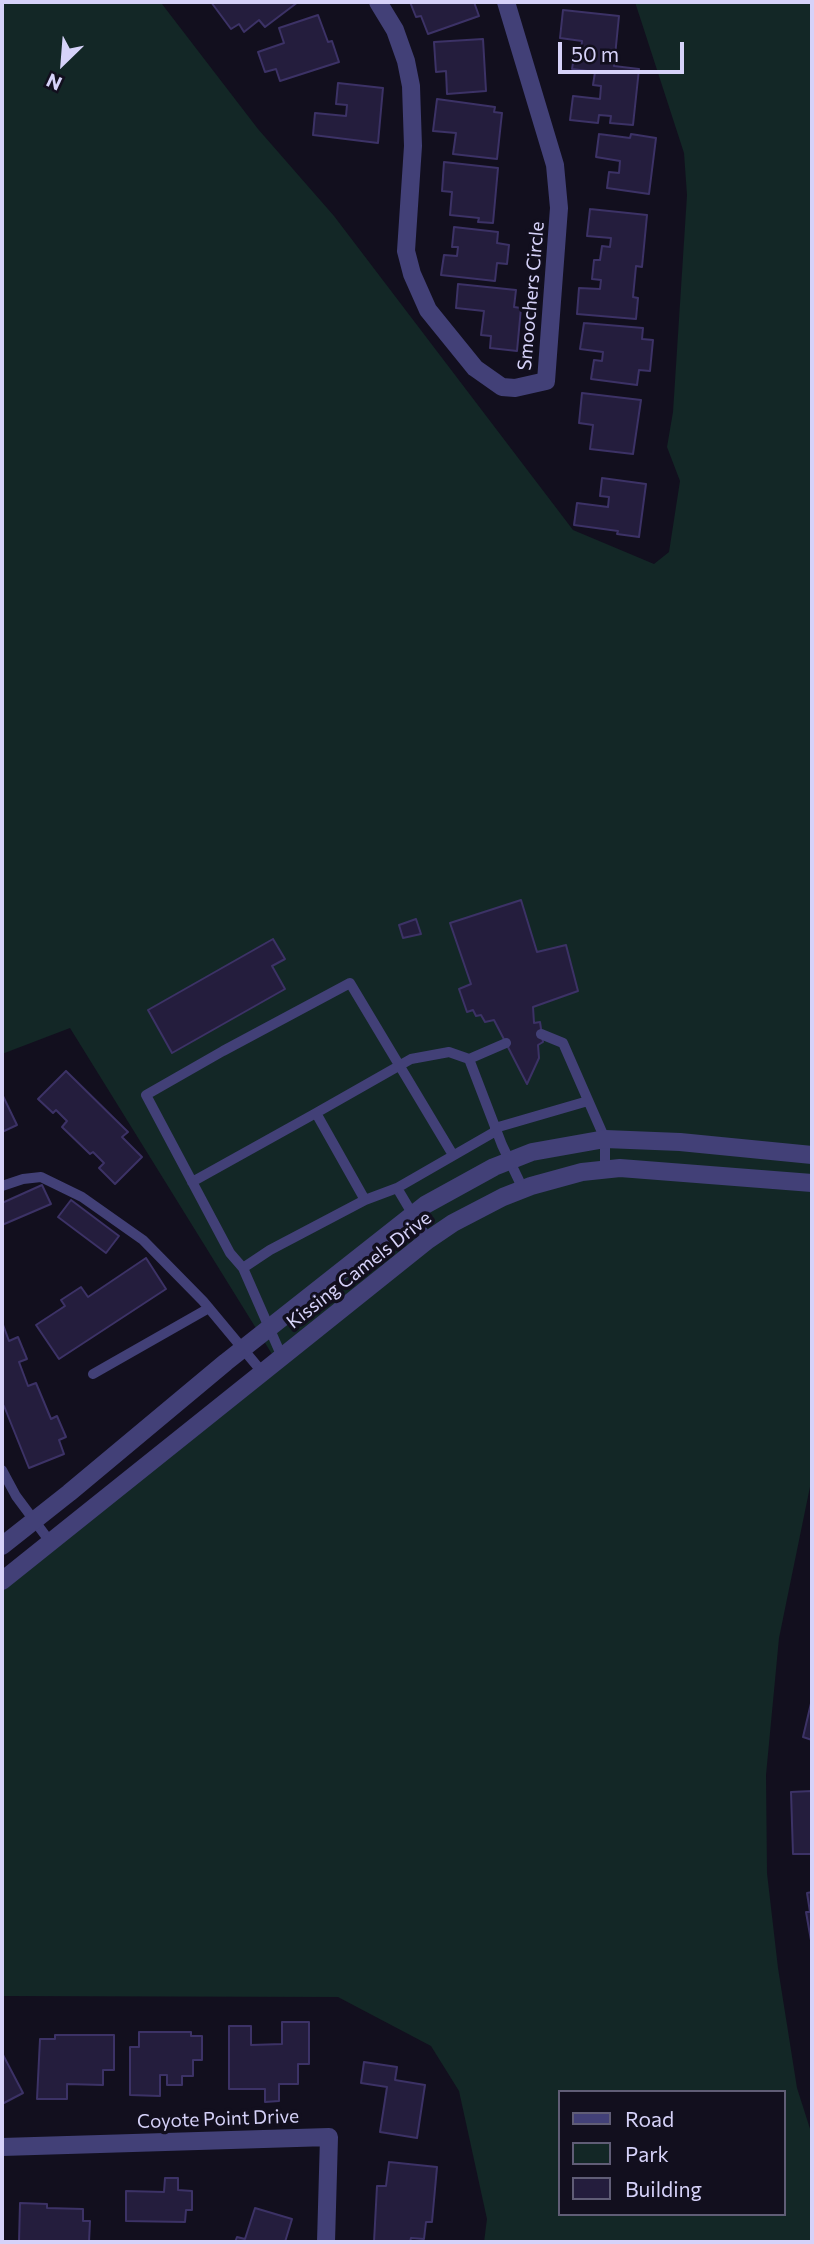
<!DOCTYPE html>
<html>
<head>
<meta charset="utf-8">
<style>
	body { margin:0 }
	#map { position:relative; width:814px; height:2244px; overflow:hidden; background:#120f1e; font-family:Commissioner,sans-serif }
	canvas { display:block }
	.frame { position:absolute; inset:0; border:4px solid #d6d2f9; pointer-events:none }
	.legend { position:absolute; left:558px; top:2090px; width:228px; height:126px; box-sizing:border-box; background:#120f1e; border:2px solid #605d76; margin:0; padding:9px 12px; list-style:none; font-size:21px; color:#d6d2f9 }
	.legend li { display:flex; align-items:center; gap:14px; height:35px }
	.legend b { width:35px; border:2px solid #605d76 }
	.north { position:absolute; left:28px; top:28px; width:70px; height:70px; -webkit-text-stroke:5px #120f1e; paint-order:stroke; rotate:205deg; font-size:19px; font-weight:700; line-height:28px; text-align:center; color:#d6d2f9 }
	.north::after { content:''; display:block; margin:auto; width:24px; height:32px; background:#d6d2f9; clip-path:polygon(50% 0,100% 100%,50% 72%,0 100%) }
	.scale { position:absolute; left:558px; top:42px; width:126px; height:32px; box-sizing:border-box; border:4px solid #d6d2f9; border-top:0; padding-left:9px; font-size:21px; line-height:24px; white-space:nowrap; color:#d6d2f9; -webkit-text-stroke:5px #120f1e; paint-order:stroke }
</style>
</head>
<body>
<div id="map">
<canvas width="814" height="2244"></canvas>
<div class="frame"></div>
<ul class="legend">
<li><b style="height:9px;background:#424077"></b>Road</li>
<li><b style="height:19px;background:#132726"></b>Park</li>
<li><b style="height:19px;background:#241d3d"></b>Building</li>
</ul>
<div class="north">N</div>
<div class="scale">50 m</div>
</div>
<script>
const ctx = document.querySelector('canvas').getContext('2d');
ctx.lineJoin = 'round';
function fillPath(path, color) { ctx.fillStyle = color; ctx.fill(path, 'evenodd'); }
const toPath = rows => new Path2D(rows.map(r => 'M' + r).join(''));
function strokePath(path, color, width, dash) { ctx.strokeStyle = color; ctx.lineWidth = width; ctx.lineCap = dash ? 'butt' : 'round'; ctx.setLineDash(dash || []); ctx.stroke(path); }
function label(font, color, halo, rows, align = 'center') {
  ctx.font = font + ' Commissioner,sans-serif'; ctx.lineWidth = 7; ctx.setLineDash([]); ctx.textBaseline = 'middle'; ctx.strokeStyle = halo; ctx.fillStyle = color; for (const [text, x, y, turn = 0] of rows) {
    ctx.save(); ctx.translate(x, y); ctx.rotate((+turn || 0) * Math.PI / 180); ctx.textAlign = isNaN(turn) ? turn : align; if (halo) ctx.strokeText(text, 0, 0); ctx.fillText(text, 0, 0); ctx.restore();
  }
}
fillPath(toPath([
	[2,2,159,2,162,4,258,129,334,216,573,530,654,564,669,552,680,481,667,447,673,412,687,195,684,153,635,2,812,2,812,1477,779,1638,766,1775,767,1873,778,1968,797,2088,812,2135,812,2242,484,2242,487,2219,459,2091,431,2046,338,1997,2,1996,2,1589,280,1367,70,1028,2,1054],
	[560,2092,784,2092,784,2214,560,2214]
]), '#132726');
const building = toPath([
	[211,2,298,2,265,27,259,20,244,32,239,24,231,29,211,2],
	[410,2,474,2,479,16,428,34,421,16,416,17,410,2],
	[563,10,619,16,614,66,639,69,633,125,610,123,611,116,599,115,598,123,570,120,573,96,600,99,601,86,593,85,595,72,572,69,575,50,581,50,582,41,560,38,563,10],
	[318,15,328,42,332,41,339,62,280,81,276,69,265,72,258,52,284,43,279,28,318,15],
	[483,39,486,91,447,94,446,71,436,72,434,42,483,39],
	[338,83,383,88,378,143,313,135,315,113,346,116,347,105,336,104,338,83],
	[437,99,495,107,494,112,502,113,497,159,453,154,456,133,433,131,437,99],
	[599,134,630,138,631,134,656,138,649,194,607,188,609,172,619,173,620,161,596,157,599,134],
	[444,162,498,168,493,223,478,222,479,218,450,215,452,192,442,191,444,162],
	[590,209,647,215,642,267,636,266,633,297,638,298,636,319,577,314,579,288,600,289,601,280,592,279,594,260,600,260,602,246,610,247,611,238,587,236,590,209],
	[454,227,498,232,497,243,509,245,507,264,497,263,495,281,441,275,444,255,457,256,458,247,452,247,454,227],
	[458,284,516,290,514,307,521,308,517,351,490,348,491,336,481,335,484,311,456,308,458,284],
	[584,323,643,328,642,339,653,340,650,371,639,370,637,385,591,379,594,360,602,361,603,352,580,349,584,323],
	[582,393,641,400,633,454,590,449,593,425,579,423,582,393],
	[602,478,646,484,639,537,617,534,618,531,574,525,577,503,608,507,609,497,600,496,602,478],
	[521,900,537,952,566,945,578,991,533,1007,534,1023,540,1022,543,1042,538,1045,539,1058,527,1084,494,1020,485,1022,481,1015,476,1016,473,1010,467,1012,459,989,471,984,450,923,521,900],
	[416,919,421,934,403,938,399,925,416,919],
	[273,939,285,959,272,966,285,989,172,1053,148,1010,273,939],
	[66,1071,128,1132,122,1137,142,1157,115,1184,99,1168,104,1163,93,1152,90,1154,62,1127,67,1121,56,1110,53,1113,38,1099,66,1071],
	[2,1094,17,1125,2,1132,2,1094],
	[42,1185,51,1204,2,1225,2,1203,42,1185],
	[71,1200,119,1236,106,1253,58,1217,71,1200],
	[146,1258,166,1289,59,1359,36,1325,65,1306,61,1300,81,1287,88,1297,146,1258],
	[2,1322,9,1341,18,1337,27,1359,19,1362,28,1386,36,1383,51,1419,57,1416,66,1437,59,1440,64,1454,29,1468,4,1406,2,1406,2,1322],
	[812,1699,812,1740,803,1737,812,1699],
	[812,1791,812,1854,793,1854,791,1792,812,1791],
	[812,1892,812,1946,806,1912,810,1912,807,1893,812,1892],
	[282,2022,309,2022,309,2064,298,2064,298,2084,279,2084,279,2101,265,2102,265,2089,229,2089,229,2026,251,2026,251,2045,282,2044,282,2022],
	[139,2032,191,2032,191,2036,202,2036,202,2060,193,2060,193,2076,182,2076,182,2085,167,2085,167,2075,160,2075,160,2096,130,2095,130,2047,139,2047,139,2032],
	[55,2035,114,2035,114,2070,103,2070,103,2085,67,2084,67,2099,37,2099,40,2039,55,2039,55,2035],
	[2,2053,23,2093,2,2104,2,2053],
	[364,2062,397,2067,395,2080,425,2085,417,2138,380,2132,387,2087,361,2083,364,2062],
	[389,2162,437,2167,432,2222,426,2222,424,2239,411,2238,410,2242,374,2242,377,2186,386,2186,389,2162],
	[165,2178,178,2178,178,2190,192,2191,192,2210,186,2210,185,2222,126,2221,126,2191,164,2192,165,2178],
	[20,2203,47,2204,47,2208,83,2209,83,2221,90,2221,89,2242,19,2242,20,2203],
	[255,2208,292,2219,285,2242,235,2242,237,2237,245,2239,255,2208]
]);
fillPath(building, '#241d3d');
strokePath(building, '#3c3266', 2);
strokePath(toPath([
	[541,1034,563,1043,605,1139,605,1170],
	[469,1059,502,1145,523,1189],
	[495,1128,588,1101],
	[192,1182,316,1113],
	[2,1186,23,1179,41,1177,82,1197,143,1240,203,1301,263,1373],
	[397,1188,496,1131],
	[428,1240,397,1188,365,1200,316,1113,411,1059,449,1052,469,1059,506,1043],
	[243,1268,230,1253,146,1095,223,1051,350,983,453,1155],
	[282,1357,243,1268,270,1250,365,1200],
	[93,1374,209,1308],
	[2,1470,16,1496,51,1543]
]), '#424077', 10);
strokePath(toPath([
	[378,2,395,30,406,61,411,86,413,146,406,251,412,274,428,310,475,368,502,387,515,388,546,381,559,208,555,165,506,2],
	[2,1546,69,1493,226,1362,425,1205,494,1167,532,1152,605,1139,680,1142,812,1155],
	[2,1581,428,1240,453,1223,503,1197,531,1186,582,1172,620,1168,812,1183],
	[2,2147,329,2137,326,2242]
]), '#424077', 18);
label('19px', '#d6d2f9', '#120f1e', [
	["Smoochers Circle",531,296,-85],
	["Kissing Camels Drive",359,1270,-38],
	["Coyote Point Drive",218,2119,-2]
]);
</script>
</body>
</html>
